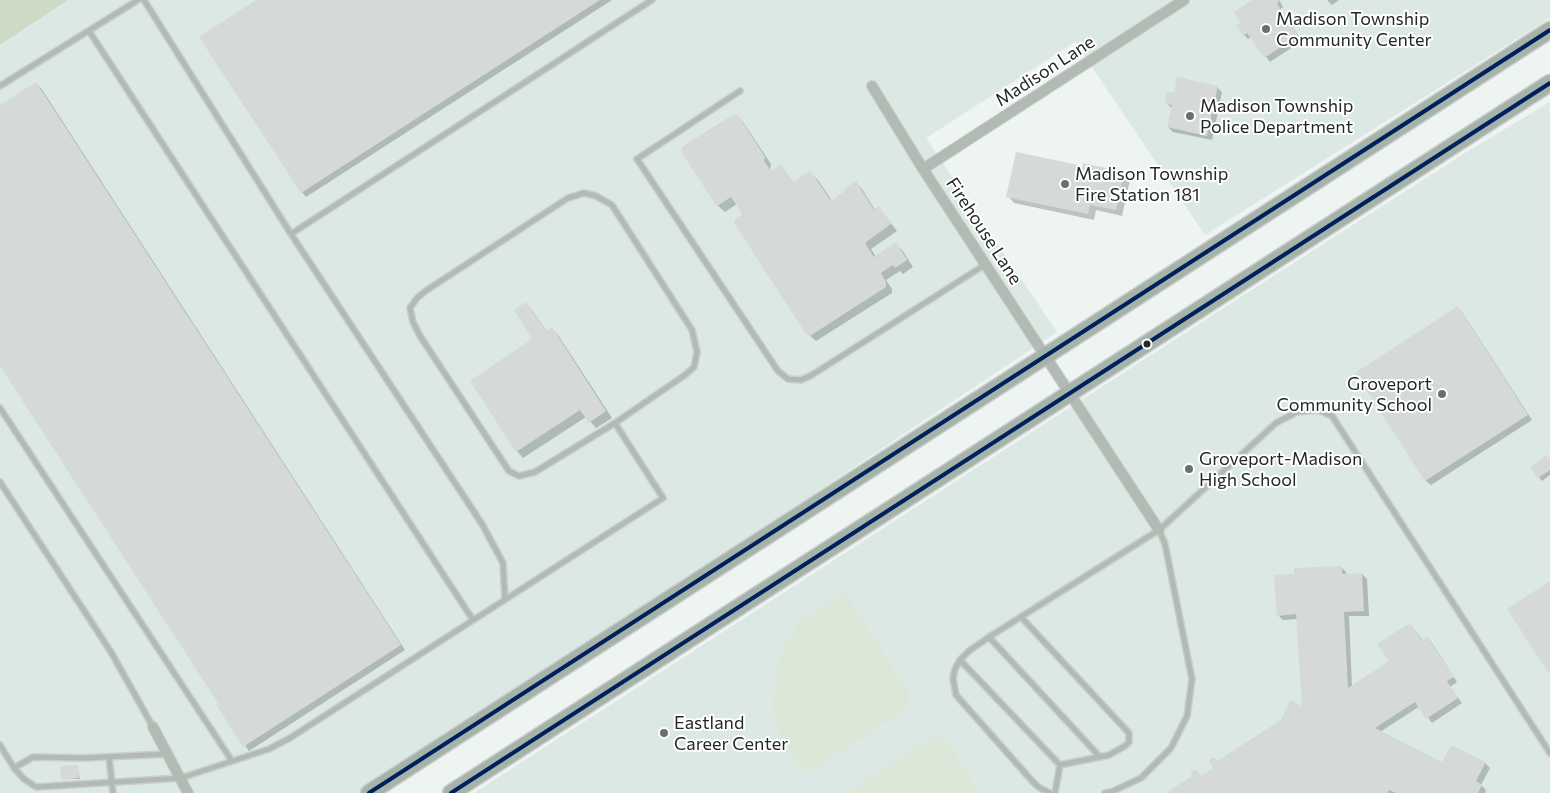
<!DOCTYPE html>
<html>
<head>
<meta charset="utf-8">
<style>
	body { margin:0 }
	canvas { display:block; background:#eef4f2 }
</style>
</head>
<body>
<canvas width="1550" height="793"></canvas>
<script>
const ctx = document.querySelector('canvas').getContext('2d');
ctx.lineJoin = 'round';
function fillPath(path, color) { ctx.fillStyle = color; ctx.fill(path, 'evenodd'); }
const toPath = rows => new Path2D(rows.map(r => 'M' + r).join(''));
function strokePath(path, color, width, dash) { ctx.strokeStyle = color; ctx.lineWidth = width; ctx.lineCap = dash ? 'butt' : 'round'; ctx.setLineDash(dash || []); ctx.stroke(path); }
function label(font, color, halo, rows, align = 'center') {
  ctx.font = font + ' Commissioner,sans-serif'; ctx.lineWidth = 4; ctx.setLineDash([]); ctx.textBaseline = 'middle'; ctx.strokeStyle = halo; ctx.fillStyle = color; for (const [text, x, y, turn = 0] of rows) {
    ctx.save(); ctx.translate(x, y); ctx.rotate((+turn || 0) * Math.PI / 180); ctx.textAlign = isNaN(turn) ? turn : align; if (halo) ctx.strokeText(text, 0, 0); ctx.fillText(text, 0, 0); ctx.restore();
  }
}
fillPath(toPath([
	[68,0,1550,0,1550,18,1205,235,1075,42,926,138,1057,332,365,793,0,793,0,45],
	[1550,102,1550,793,474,793,1281,271,1465,153]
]), '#dbe8e3');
fillPath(toPath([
	[845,593,910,695,908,708,806,774,777,729,773,705,776,670,786,644,800,622],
	[935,736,946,740,980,793,846,793]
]), '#dce7d8');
fillPath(toPath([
	[0,0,68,0,0,45]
]), '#cddac6');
fillPath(toPath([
	[259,0,612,0,306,197,302,192],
	[1254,0,1279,0,1283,7,1280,9,1302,41,1270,62,1252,37,1248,39,1244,35,1242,23],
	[1327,0,1339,0,1332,5],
	[36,83,41,88,405,650,249,751,218,705,220,703,0,364,0,107],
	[1217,87,1222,92,1212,140,1173,132,1168,127,1172,108,1166,103],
	[736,115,743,122,771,164,770,169,772,172,781,166,794,183,811,174,818,180,832,201,847,192,856,182,862,189,875,210,879,208,897,231,871,249,876,257,896,244,902,250,913,267,903,274,900,271,886,280,892,289,892,293,816,341,809,335,737,204,725,212,716,204],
	[1084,168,1123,173,1130,180,1122,216,1096,210,1094,220,1014,203,1008,196],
	[526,304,532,310,547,332,552,329,558,335,612,418,596,428,586,417,523,458,517,451,534,340],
	[1458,308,1462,312,1532,420,1431,485,1426,481,1356,373],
	[1550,461,1550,475,1542,481,1531,467],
	[1341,567,1346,572,1346,575,1362,574,1367,579,1369,616,1349,616,1352,687,1390,662,1410,624,1423,641,1427,638,1432,643,1457,682,1450,687,1462,703,1432,723,1420,706,1380,732,1442,764,1485,763,1490,768,1481,785,1486,790,1485,793,1168,793,1202,777,1215,768,1218,762,1303,708,1298,619,1283,620,1278,615,1296,575],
	[77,766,80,779,62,779]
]), '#0003');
fillPath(toPath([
	[256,0,600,0,301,193,199,37],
	[1252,0,1278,0,1279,2,1277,4,1298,36,1264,58,1247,33,1243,36,1236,25,1240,22,1234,12],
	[1177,77,1218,86,1207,136,1167,127,1172,105,1165,104,1167,91,1174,93],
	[36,82,401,645,243,747,216,704,218,703,0,366,0,105],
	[734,114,738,115,765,157,764,161,771,171,781,164,793,182,808,172,811,172,831,201,845,191,844,189,856,181,874,210,879,206,891,224,865,243,874,257,896,242,907,260,895,268,893,265,881,273,886,282,886,287,810,336,806,334,734,223,735,219,743,214,731,197,719,205,716,205,681,152,682,147],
	[1016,152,1083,166,1083,163,1124,172,1116,210,1090,205,1088,214,1006,197],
	[526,302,546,331,552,327,606,411,589,423,580,410,516,452,470,381,532,339,514,310],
	[1458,306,1528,415,1425,481,1355,373],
	[1546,455,1550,460,1550,470,1538,478,1530,467],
	[1342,566,1342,574,1362,573,1364,611,1344,612,1348,688,1389,661,1377,644,1410,623,1422,641,1427,636,1454,677,1447,681,1458,698,1426,719,1415,702,1375,728,1442,762,1451,745,1486,762,1476,781,1482,785,1478,793,1396,793,1389,790,1387,793,1166,793,1192,776,1191,774,1192,770,1197,770,1201,776,1213,768,1209,762,1211,758,1215,758,1217,761,1281,720,1290,700,1302,706,1296,614,1277,616,1274,575,1294,574,1294,568],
	[1550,581,1550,675,1507,609],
	[78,765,79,778,61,780,60,766]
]), '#d5dad9');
const service = toPath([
	[144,0,291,234],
	[89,31,473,620],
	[0,86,138,0],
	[740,91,637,159,778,371,788,379,801,380,812,375,986,264],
	[0,408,232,761],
	[0,482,111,652,153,727],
	[505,599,503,563,482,524,291,234,652,0],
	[1021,617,1129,733,1129,742,1125,746,1109,755,1060,765],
	[989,637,1100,757],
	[960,660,1060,765,1055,793],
	[0,745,14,768,24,779,36,787,181,778,269,749,290,738,663,498,615,423,535,472,519,476,509,471,420,336,413,322,410,308,417,298,427,290,568,198,584,193,596,196,612,205,692,330,697,352,694,367,685,375,615,423],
	[109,757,113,793],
	[14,768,33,757,84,758,168,754],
	[1050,793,1040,788,1033,782,956,695,953,678,955,669,960,660,969,651,989,637,1159,530,1276,423,1297,412,1318,410,1332,416,1550,753],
	[1105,793,1111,792,1141,778,1171,748,1187,716,1192,679,1165,544,1159,530]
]);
const minor = toPath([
	[872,86,923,169,1159,530],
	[923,169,1184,0],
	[153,727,188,793]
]);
const primary = toPath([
	[369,793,1550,30],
	[451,793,1550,83]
]);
strokePath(service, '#cacecd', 8);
strokePath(minor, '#cacecd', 12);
strokePath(primary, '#cacecd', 19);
strokePath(service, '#b1bbb4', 5);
strokePath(minor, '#b1bbb4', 10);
strokePath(primary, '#a6b3ab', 16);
strokePath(toPath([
	[369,793,1550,30],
	[451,793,1550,83]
]), '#00205b', 4);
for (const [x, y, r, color] of [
	[1266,29,5,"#6b6f6e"],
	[1190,116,5,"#6b6f6e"],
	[1065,184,5,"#6b6f6e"],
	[1147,344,4.5,"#242827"],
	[1442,394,5,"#6b6f6e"],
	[1189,469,5,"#6b6f6e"],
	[664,733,5,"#6b6f6e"]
]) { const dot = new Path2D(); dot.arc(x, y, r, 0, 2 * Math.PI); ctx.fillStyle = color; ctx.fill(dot); strokePath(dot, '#fff', 2); }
label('18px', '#242827', '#fff', [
	["Madison Township",1276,19],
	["Community Center",1276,40],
	["Madison Township",1200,106],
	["Police Department",1200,127],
	["Madison Township",1075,174],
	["Fire Station 181",1075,195],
	["Groveport",1432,384,"right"],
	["Community School",1432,405,"right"],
	["Groveport-Madison",1199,459],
	["High School",1199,480],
	["Eastland",674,723],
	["Career Center",674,744]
], 'left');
label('18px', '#242827', '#fff', [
	["Madison Lane",1045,71,-33],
	["Firehouse Lane",984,231,57]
]);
</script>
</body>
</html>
